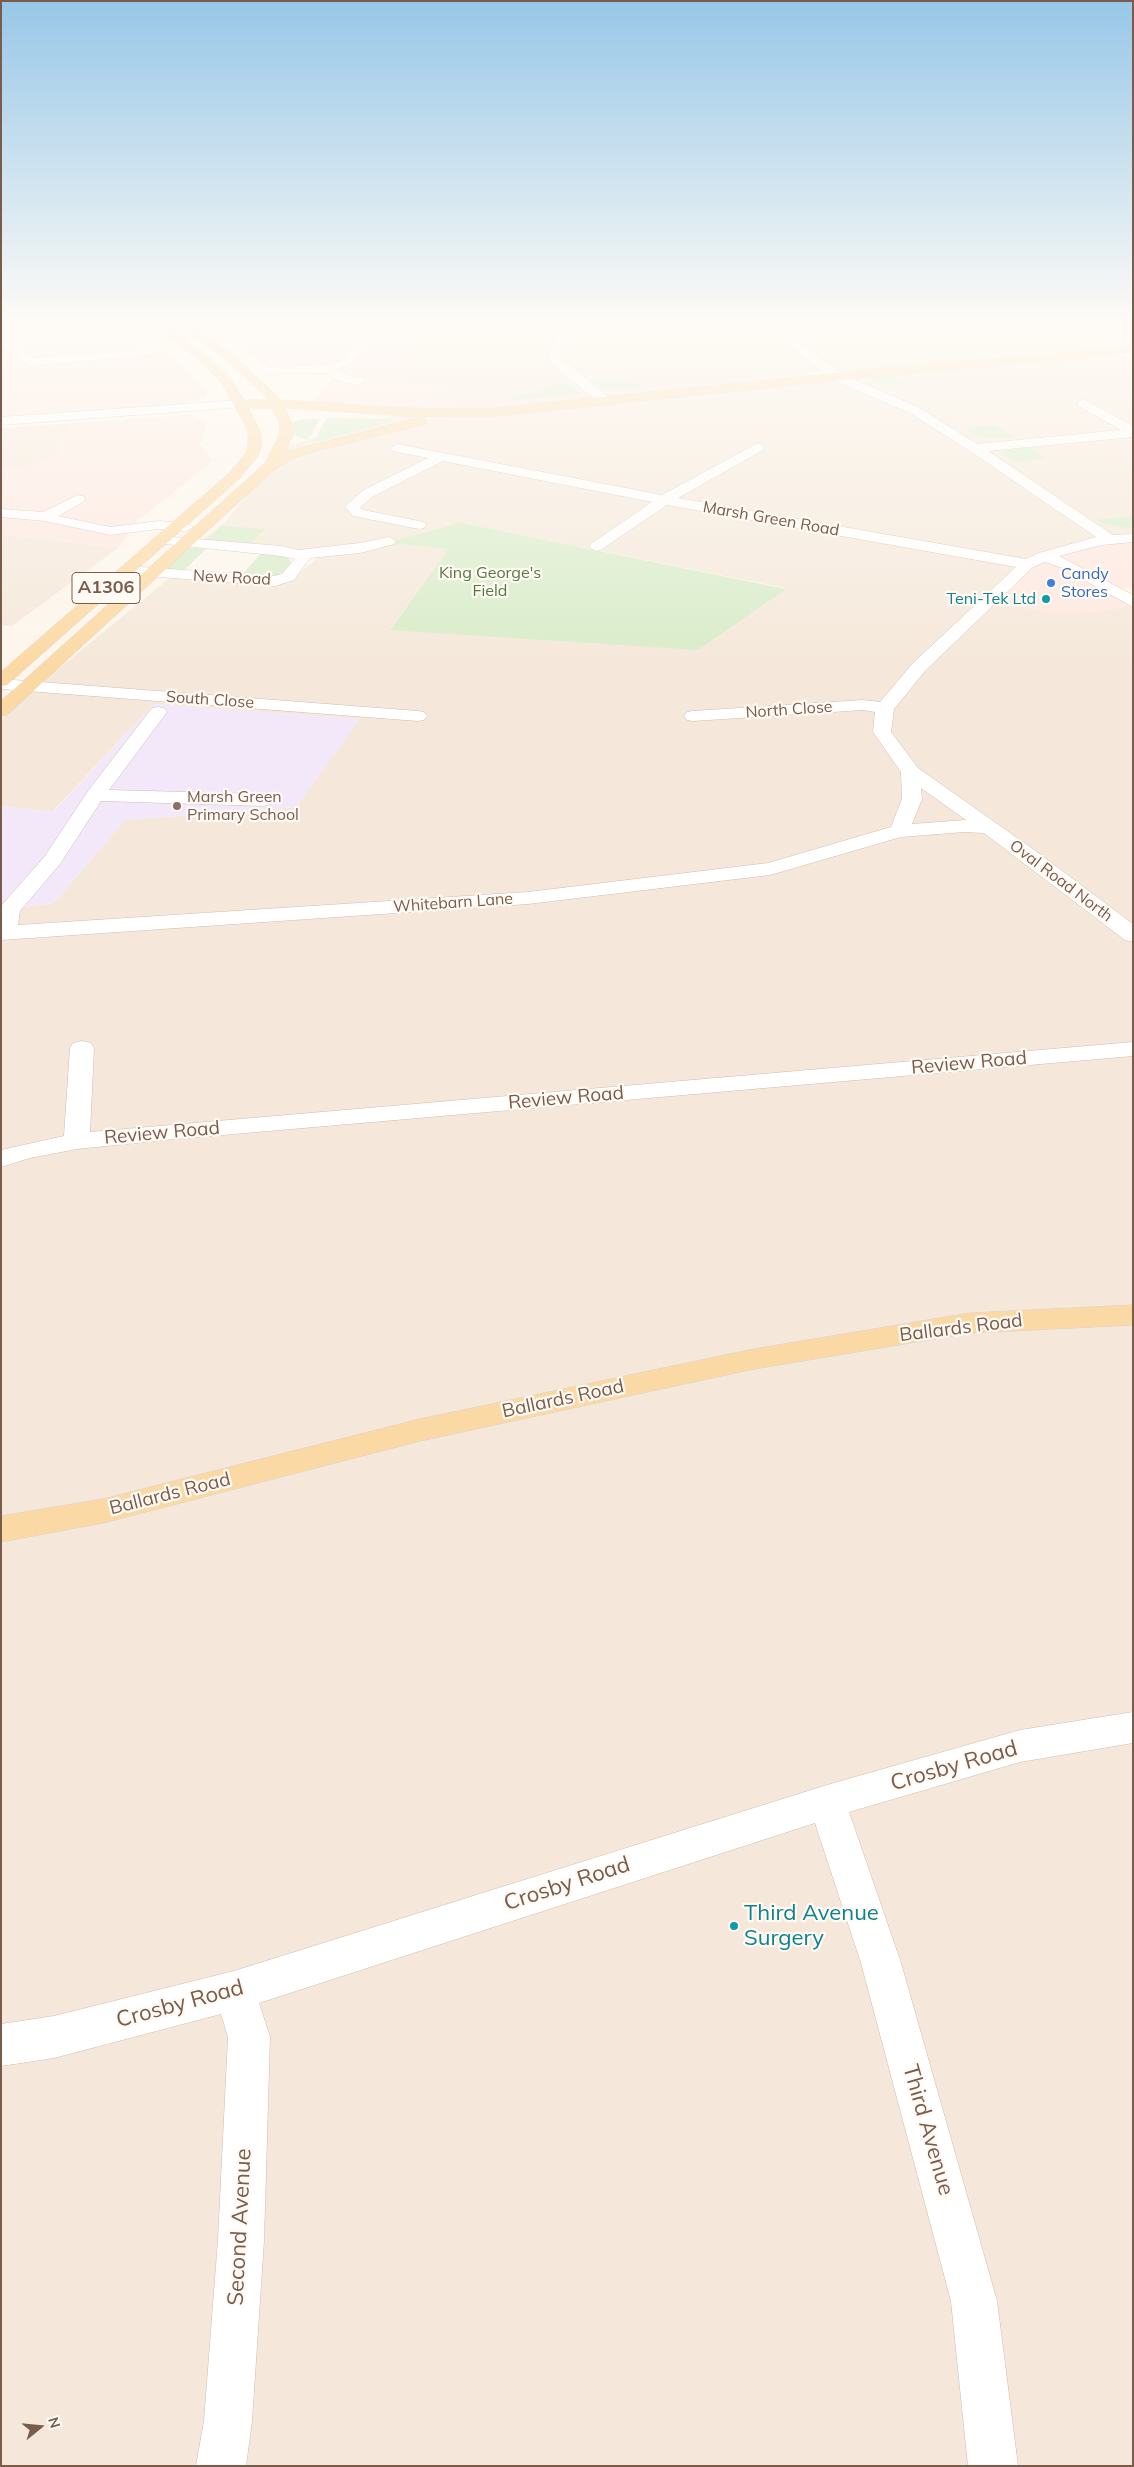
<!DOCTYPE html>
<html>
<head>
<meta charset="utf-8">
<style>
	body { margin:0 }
	#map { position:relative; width:1134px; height:2467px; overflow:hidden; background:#fdf6ec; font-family:Mulish,sans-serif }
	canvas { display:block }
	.frame { position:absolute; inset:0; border:2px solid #7a5c4d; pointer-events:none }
	.north { position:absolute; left:15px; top:2402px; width:50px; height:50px; -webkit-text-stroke:4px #fffaf3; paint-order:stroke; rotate:73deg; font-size:14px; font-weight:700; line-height:20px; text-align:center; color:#7a5c4d }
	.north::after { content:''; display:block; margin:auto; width:18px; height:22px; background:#7a5c4d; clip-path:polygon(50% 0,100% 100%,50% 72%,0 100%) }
</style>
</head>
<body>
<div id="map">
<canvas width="1134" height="2467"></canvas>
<div class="frame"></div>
<div class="north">N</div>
</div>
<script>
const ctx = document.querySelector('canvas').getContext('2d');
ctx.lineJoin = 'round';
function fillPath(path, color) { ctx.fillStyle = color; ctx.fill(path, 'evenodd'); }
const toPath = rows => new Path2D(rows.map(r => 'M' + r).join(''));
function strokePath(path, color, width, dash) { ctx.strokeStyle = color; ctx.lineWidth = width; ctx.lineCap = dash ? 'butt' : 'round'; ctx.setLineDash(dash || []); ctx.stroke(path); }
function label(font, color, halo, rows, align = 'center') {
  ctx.font = font + ' Mulish,sans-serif'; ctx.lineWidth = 4.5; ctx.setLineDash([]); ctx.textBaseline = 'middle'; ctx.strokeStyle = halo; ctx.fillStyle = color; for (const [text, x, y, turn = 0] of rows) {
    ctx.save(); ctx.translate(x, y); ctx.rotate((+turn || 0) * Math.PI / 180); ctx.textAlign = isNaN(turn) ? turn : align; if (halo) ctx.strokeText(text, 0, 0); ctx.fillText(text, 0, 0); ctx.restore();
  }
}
fillPath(toPath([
	[205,323,287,323,270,337,228,342],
	[381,323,760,323,827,371,622,398,837,376,762,323,1133,323,1133,538,1089,612,1133,606,1133,2466,1,2466,1,910,54,903,125,820,296,807,359,719,154,704,52,812,1,806,1,719,41,683,172,576,291,579,326,552,200,542,227,520,287,446,405,412,461,413,440,396,447,386,396,384,420,351,360,348],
	[457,522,785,588,786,589,390,629,448,549,389,543,452,525],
	[74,423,57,440,64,452,34,465,1,469,1,428],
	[1,534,118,548,12,626,1,625]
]), '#f5e8da');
fillPath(toPath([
	[1,323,120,323,178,359,207,391,206,398,180,404,1,418],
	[287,323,381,323,360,347,421,350,397,384,448,386,440,396,462,413,310,405,345,363,262,367,228,342,270,337],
	[189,415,207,421,200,445,213,461,137,521,118,548,1,534,1,469,34,465,64,452,57,440,74,423],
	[1133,538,1133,587,1112,590,1133,606,1089,612,1051,613,989,601,1044,556]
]), '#fde8e0');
fillPath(toPath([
	[211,323,287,323,279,330,224,332],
	[154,704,360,719,296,807,125,820,54,903,1,910,1,806,53,812]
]), '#f3e8fa');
fillPath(toPath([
	[890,374,903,383,882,385,866,377],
	[610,379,633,382,641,388,606,390,592,381],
	[570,383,581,393,515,401,510,396,538,393,550,385],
	[330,418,389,419,394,421,314,442,326,419],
	[305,419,320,419,308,440,293,435,293,422],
	[995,425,1015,437,981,438,963,428],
	[1029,447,1046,459,1014,462,1002,452],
	[1133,516,1133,529,1105,524,1097,520],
	[457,522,786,589,698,650,390,630,448,549,387,543,452,525],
	[221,526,265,529,250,544,206,541],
	[186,547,206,549,182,572,162,571],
	[262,552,286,555,292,564,283,573,275,576,264,578,239,578]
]), '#d8ecc9');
strokePath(toPath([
	[130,324,133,327]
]), '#dcd0c4', 12, [12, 6]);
const minor = toPath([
	[375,323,386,323,350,365,337,370,346,375,363,378,365,381,359,385,338,381,326,373,264,374,224,347,214,348,208,345,214,342,230,341,270,367,327,365,342,361,375,323],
	[563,323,574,323,559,356,608,397,610,400,608,403,600,403,557,369,547,357,563,323],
	[757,323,770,323,846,376,918,407,977,444,1121,430,1079,406,1077,403,1083,399,1133,426,1133,437,988,451,1113,535,1133,534,1133,542,1101,545,1059,556,1133,595,1133,607,1062,568,1045,562,1033,567,925,671,894,709,891,732,918,768,1037,852,1133,924,1133,942,1125,940,984,833,964,832,901,837,770,875,528,904,1,940,1,906,45,856,88,791,152,708,158,707,164,708,167,712,109,790,264,794,271,796,274,800,271,804,264,806,101,801,60,864,20,911,18,925,528,892,768,863,891,827,902,799,901,772,873,732,875,712,863,710,693,721,687,720,684,716,687,712,693,711,863,700,880,702,913,663,1016,567,667,505,602,549,597,551,592,549,589,546,592,543,652,502,443,461,374,496,360,507,363,510,424,522,426,525,424,528,419,529,353,516,345,506,364,490,428,458,392,451,390,448,397,444,662,495,758,443,765,447,763,450,678,498,1026,559,1039,553,1096,537,970,451,910,413,838,382,757,323],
	[921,788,966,820,912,824,922,799,921,788],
	[907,323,919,323,921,325,915,328,907,323],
	[127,333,153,351,153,355,29,366,1,346,1,337,32,358,138,350,121,336,127,333],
	[1118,348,1133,354,1133,361,1114,353,1112,351,1118,348],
	[239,400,243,401,245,404,243,407,1,425,1,417,239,400],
	[78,495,83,496,85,499,83,502,58,516,110,527,159,521,186,523,193,527,186,531,159,529,110,535,45,521,1,517,1,509,43,512,78,495],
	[161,536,281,546,299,550,360,543,389,537,396,541,394,544,360,553,310,558,294,580,275,586,121,574,118,571,126,566,274,576,282,574,295,559,281,556,156,543,154,540,156,537,161,536],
	[1,679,418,711,424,712,427,716,424,720,418,721,1,689,1,679],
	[82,1041,91,1043,94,1048,90,1132,1133,1042,1133,1056,165,1140,77,1149,30,1158,1,1167,1,1150,64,1136,70,1048,73,1043,82,1041],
	[1133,1712,1133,1743,1020,1762,849,1812,901,1963,997,2301,1018,2466,968,2466,951,2301,861,1963,815,1823,259,2003,270,2037,264,2240,252,2421,246,2466,196,2466,204,2421,218,2240,228,2037,221,2014,54,2058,1,2066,1,2024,54,2016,234,1971,827,1785,1020,1730,1133,1712]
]);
const major = toPath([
	[148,323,161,323,206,355,230,377,244,400,269,400,227,360,176,323,189,323,235,356,281,400,405,408,485,409,883,368,1133,347,1133,353,883,376,485,417,405,416,285,408,292,424,293,435,285,452,421,417,427,421,426,424,312,452,292,459,275,469,7,715,1,716,1,701,265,463,279,435,280,424,272,408,248,408,260,430,262,446,257,457,239,479,7,685,1,686,1,672,229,473,246,453,248,446,248,430,221,382,198,359,148,323],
	[1133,1305,1133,1325,970,1333,754,1369,420,1441,103,1523,1,1542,1,1516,103,1499,420,1419,754,1349,970,1313,1133,1305]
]);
strokePath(minor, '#d1beb0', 1);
strokePath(major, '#dad1cd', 1);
fillPath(minor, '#fff');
fillPath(major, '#fbd9a5');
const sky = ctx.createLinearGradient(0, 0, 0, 669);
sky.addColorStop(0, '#97c7e8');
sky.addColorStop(0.48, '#fefbf6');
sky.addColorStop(1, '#fefbf600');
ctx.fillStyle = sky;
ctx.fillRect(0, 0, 1134, 669);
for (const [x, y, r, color] of [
	[1051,583,5,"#3f7fe0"],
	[1046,599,5,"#0f9aa8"],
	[177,806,5,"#8d6e63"],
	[734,1926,5,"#0f9aa8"]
]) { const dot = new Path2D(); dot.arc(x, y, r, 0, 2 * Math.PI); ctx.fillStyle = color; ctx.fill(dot); strokePath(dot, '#fffaf3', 2); }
label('16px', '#7a5c4d', '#fffaf3', [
	["Marsh Green Road",771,519,10],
	["New Road",232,578,3],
	["South Close",210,700,4],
	["North Close",789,710,-4],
	["Oval Road North",1061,881,37],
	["Whitebarn Lane",453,903,-4]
]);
label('16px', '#537a41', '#fffaf3', [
	["King George's",490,573],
	["Field",490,591]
]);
label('16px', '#366cbe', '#fffaf3', [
	["Candy",1061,574],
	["Stores",1061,592]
], 'left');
label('16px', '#0d838f', '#fffaf3', [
	["Teni-Tek Ltd",1036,599]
], 'right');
label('16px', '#785e54', '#fffaf3', [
	["Marsh Green",187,797],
	["Primary School",187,815]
], 'left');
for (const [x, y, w] of [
	[106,588,68]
]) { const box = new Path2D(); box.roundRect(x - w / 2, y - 15.5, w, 31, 4); ctx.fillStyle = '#fffaf3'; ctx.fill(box); strokePath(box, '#7a5c4d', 1); }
label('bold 18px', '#7a5c4d', null, [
	["A1306",106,588]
]);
label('19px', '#7a5c4d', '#fffaf3', [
	["Review Road",969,1063,-5],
	["Review Road",566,1098,-5],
	["Review Road",162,1133,-5],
	["Ballards Road",961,1328,-7],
	["Ballards Road",563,1399,-12],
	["Ballards Road",170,1494,-14]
]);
label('22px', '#7a5c4d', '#fffaf3', [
	["Crosby Road",954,1766,-16],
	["Crosby Road",567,1884,-18],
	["Crosby Road",180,2004,-15],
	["Third Avenue",928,2130,74],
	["Second Avenue",240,2227,-87]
]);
label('22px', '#0d838f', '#fffaf3', [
	["Third Avenue",744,1913],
	["Surgery",744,1938]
], 'left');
</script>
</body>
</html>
